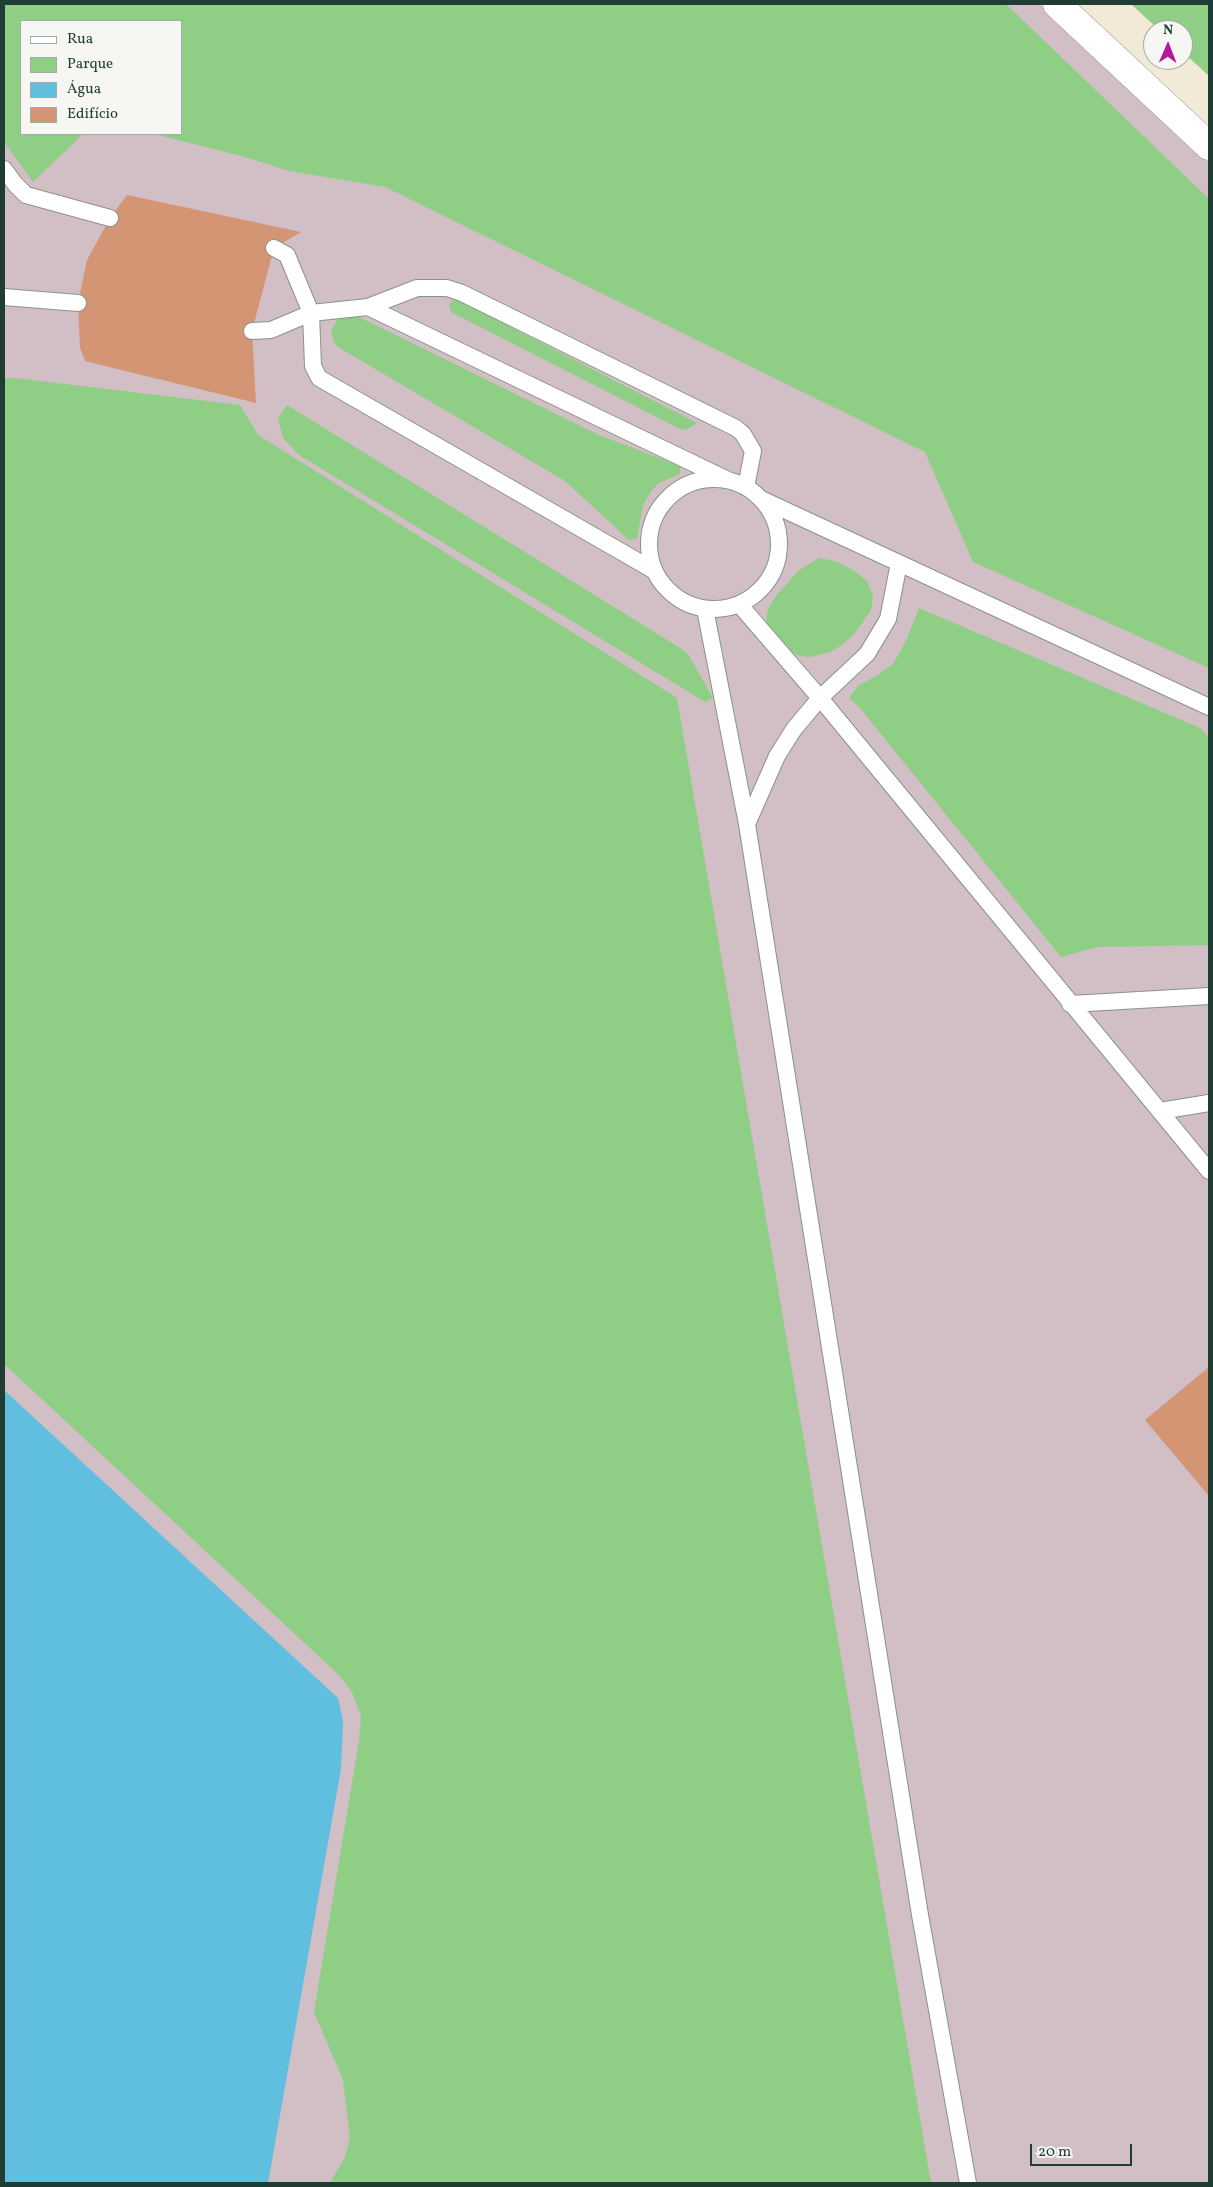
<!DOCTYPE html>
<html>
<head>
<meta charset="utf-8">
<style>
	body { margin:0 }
	#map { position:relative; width:1213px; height:2187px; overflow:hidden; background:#f2ead7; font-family:Vollkorn,serif }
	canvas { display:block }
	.frame { position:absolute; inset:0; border:5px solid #1f3d34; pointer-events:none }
	.legend { position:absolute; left:20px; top:20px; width:162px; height:115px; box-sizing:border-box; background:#f6f6f2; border:1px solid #a0aca6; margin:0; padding:6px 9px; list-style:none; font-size:15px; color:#1f3d34 }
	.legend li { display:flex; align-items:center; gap:10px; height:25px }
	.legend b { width:25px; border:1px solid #a0aca6 }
	.north { position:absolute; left:1143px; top:20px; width:50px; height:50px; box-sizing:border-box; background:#f6f6f2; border:1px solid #a0aca6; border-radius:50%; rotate:1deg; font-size:14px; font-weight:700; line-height:20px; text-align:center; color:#1f3d34 }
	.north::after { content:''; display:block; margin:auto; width:18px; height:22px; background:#b5179e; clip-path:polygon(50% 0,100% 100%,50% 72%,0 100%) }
	.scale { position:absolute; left:1030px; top:2144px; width:102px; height:22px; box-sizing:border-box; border:2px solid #1f3d34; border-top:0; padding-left:6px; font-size:15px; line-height:18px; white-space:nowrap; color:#1f3d34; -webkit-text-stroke:4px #f6f6f2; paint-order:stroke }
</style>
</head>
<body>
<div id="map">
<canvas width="1213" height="2187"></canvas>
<div class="frame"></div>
<ul class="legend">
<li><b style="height:6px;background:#fff"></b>Rua</li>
<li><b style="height:14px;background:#8fce85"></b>Parque</li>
<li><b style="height:14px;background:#60bfde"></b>Água</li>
<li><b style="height:14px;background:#d39573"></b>Edifício</li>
</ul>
<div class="north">N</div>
<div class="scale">20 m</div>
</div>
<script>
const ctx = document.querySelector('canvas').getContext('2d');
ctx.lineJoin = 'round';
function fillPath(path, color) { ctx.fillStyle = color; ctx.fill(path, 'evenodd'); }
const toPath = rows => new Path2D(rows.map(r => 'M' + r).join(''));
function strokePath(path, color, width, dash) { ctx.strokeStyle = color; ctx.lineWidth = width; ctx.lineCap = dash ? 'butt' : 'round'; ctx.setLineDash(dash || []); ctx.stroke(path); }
fillPath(toPath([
	[4,4,1040,4,1209,163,1209,2183,4,2183],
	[21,21,181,21,181,134,21,134]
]), '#d2bec5');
fillPath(toPath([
	[4,4,1006,4,1209,199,1209,468,1207,470,1209,472,1209,668,973,562,925,452,385,187,289,171,245,157,154,134,181,134,181,21,21,21,21,134,83,134,33,182,4,142],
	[1131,4,1209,4,1209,76,1183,52,1183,30,1159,30],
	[454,300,462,302,697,423,688,429,682,430,451,312,449,304],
	[349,316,359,317,599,435,680,466,680,474,659,483,652,490,643,505,637,539,629,540,565,481,338,347,334,342,331,330,338,319],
	[15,378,240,405,258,435,677,698,931,2183,330,2183,345,2157,350,2138,343,2080,314,2012,359,1741,361,1716,352,1692,339,1675,4,1364,4,379],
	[287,405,677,646,688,654,713,698,705,702,299,455,283,438,278,418],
	[819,558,835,561,853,570,867,581,873,596,871,610,855,633,842,645,830,652,811,657,800,656,791,652,771,633,766,620,768,609,775,597,798,571],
	[919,608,1200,728,1209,738,1209,945,1098,947,1061,957,860,708,849,698,858,686,876,676,893,664,906,641]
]), '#8fce85');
fillPath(toPath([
	[4,1390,338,1698,343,1721,341,1769,268,2183,4,2183]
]), '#60bfde');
fillPath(toPath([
	[127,195,301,232,274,248,252,331,256,403,85,361,80,348,78,303,87,260,110,218],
	[1209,1367,1209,1496,1145,1420]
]), '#d39573');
const service = toPath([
	[4,169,15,184,26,195,110,218],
	[274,248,287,255,311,313,313,366,319,378,653,570],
	[4,297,78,303],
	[368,307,417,288,447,288,462,293,736,428,743,434,753,451,746,487],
	[252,331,271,330,311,313,368,307,728,480],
	'649 544a65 65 0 1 1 130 0a65 65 0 1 1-130 0Z',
	[761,499,1209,707],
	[739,604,820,698,1209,1171],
	[705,609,747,824,920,1915,968,2183],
	[747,824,777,756,794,729,820,698,867,654,888,619,899,563],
	[1070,1004,1209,996],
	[1160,1111,1209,1103]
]);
const tertiary = toPath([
	[1057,4,1209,146]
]);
strokePath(service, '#889486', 18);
strokePath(tertiary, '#889486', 29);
strokePath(service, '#fff', 16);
strokePath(tertiary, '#fff', 28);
</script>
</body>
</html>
